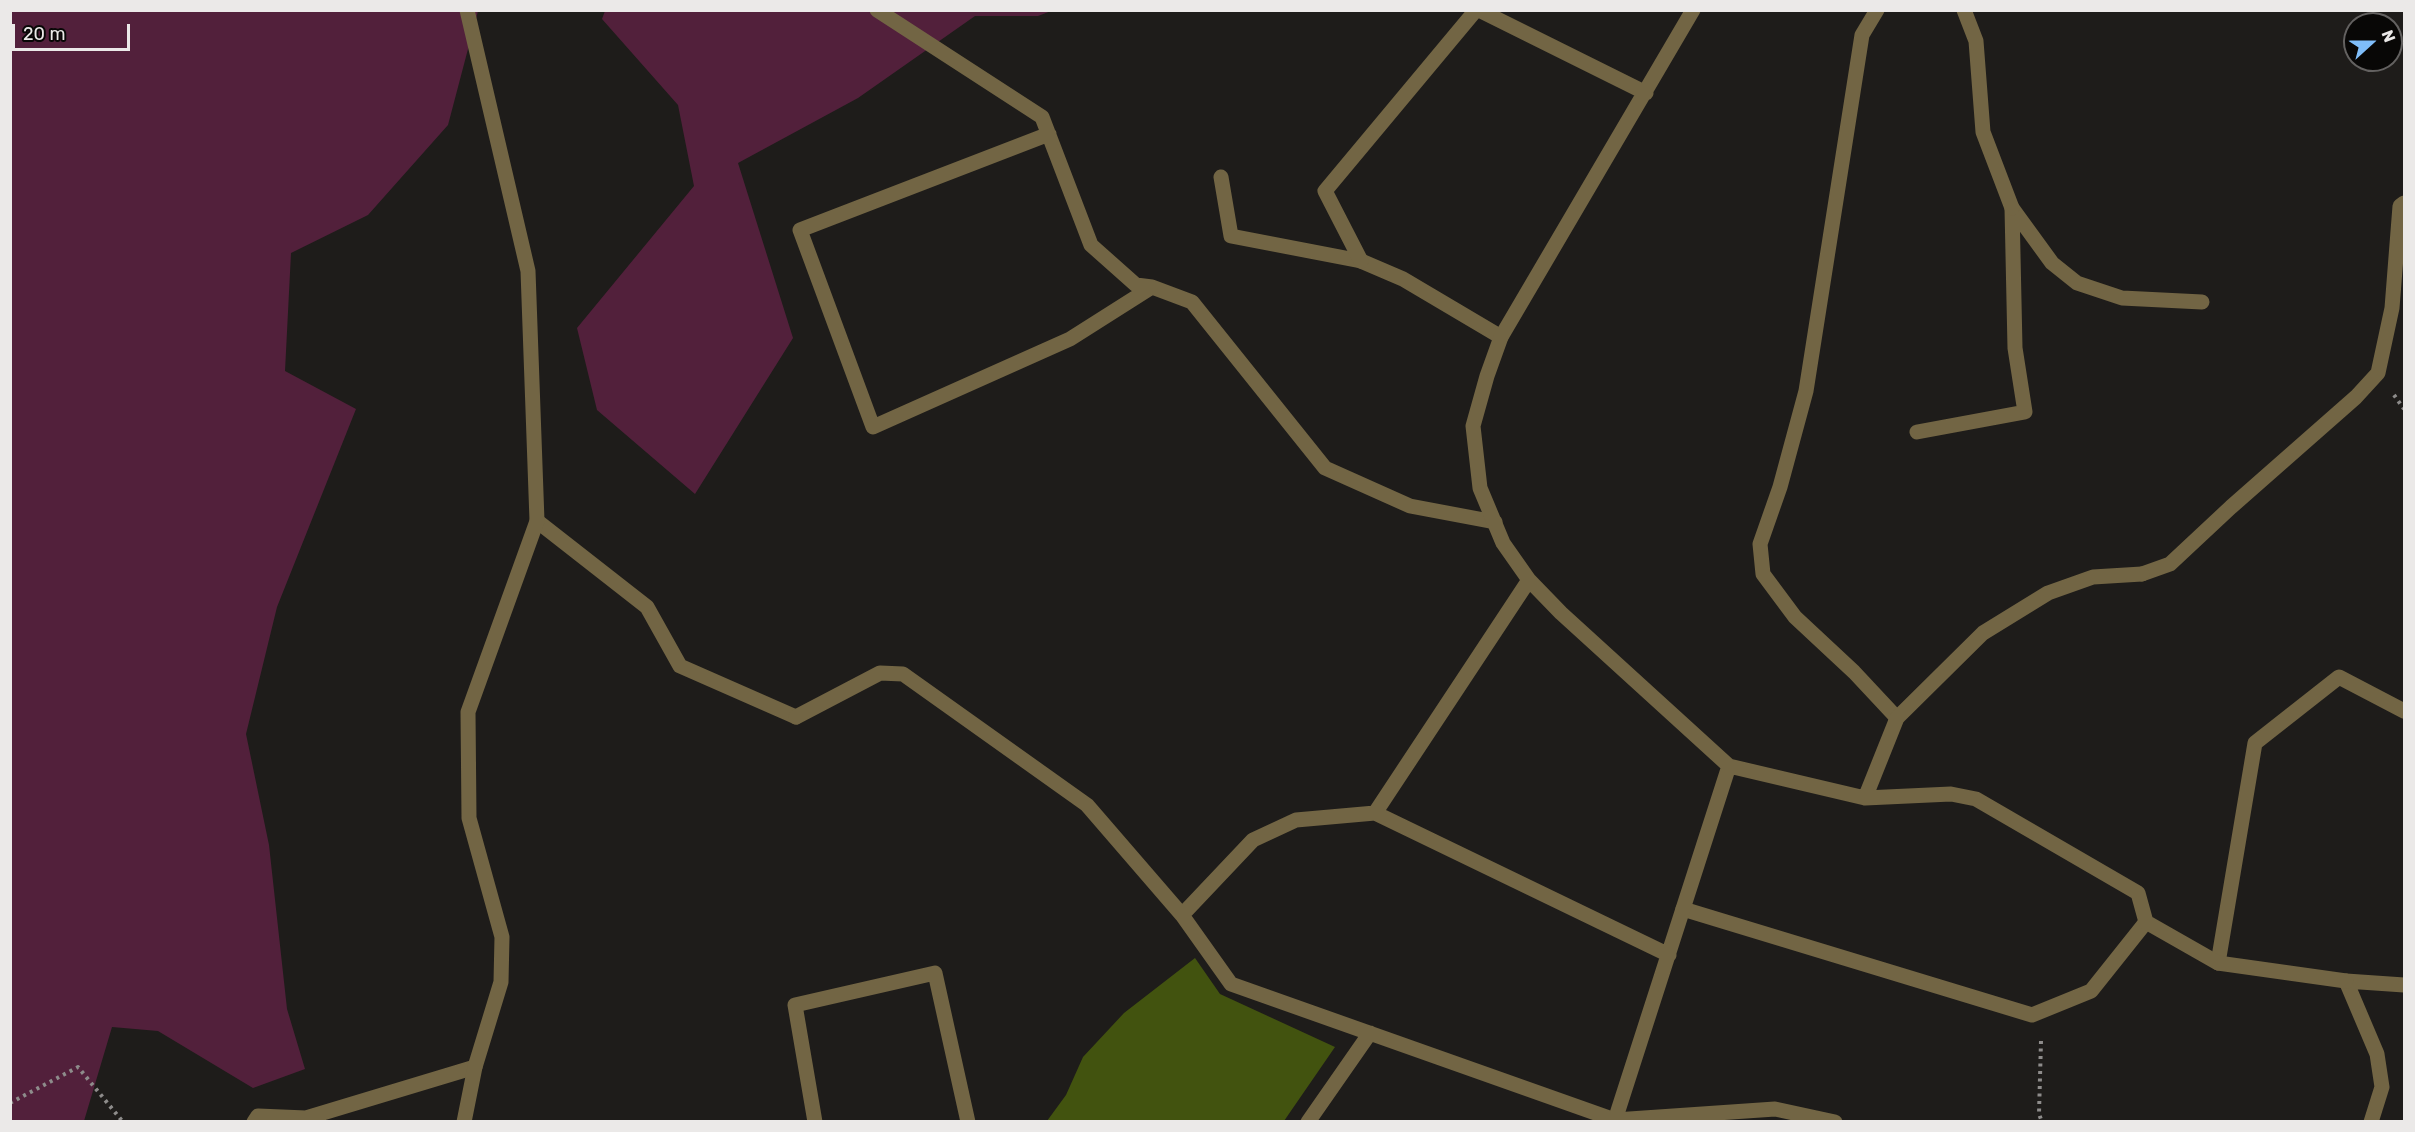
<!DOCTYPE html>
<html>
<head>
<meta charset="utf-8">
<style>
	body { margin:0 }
	#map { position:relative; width:2415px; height:1132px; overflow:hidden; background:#1e1c1a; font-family:Rubik,sans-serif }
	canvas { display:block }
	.frame { position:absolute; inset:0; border:12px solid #ebe9e8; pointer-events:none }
	.north { position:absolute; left:2343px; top:12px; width:60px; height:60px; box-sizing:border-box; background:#080706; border:2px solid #636160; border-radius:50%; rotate:69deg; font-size:16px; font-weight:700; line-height:24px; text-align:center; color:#ebe9e8 }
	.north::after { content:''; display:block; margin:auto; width:21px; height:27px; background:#7fbdf9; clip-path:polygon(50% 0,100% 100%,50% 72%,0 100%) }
	.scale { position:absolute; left:12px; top:24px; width:118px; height:27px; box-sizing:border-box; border:3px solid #ebe9e8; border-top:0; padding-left:8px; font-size:18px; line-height:21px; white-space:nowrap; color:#ebe9e8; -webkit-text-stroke:4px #080706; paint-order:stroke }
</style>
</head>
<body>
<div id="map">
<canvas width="2415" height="1132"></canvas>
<div class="frame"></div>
<div class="north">N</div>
<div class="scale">20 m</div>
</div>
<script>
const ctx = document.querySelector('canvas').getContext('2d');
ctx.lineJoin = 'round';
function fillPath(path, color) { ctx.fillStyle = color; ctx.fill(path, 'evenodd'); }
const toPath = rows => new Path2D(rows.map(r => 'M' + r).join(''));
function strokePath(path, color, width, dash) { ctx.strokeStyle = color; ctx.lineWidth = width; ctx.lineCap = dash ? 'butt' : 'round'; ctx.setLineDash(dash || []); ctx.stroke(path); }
fillPath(toPath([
	[10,11,478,11,448,125,368,215,291,253,285,371,356,409,277,607,246,734,269,845,287,1009,305,1069,253,1088,158,1031,112,1027,84,1121,11,1121],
	[605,11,1051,11,1038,16,975,16,858,98,738,163,793,338,695,494,597,410,577,328,694,186,678,105,602,19]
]), '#52203b');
fillPath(toPath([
	[1195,958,1220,994,1335,1047,1284,1121,1047,1121,1066,1095,1083,1057,1124,1013]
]), '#42530f');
strokePath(toPath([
	[2394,395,2404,409],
	[2041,1041,2039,1114,2042,1122],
	[10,1103,78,1067,123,1122]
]), '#8e8c8b', 4, [3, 4.5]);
strokePath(toPath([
	[877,10,1042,117,1091,245,1136,285,1152,287,1192,302,1325,468,1410,506,1495,522],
	[1877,10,1862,35,1806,391,1780,487,1760,544,1763,574,1795,617,1854,672,1897,718],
	[1049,134,800,230,873,427,1070,339,1152,287],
	[1221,177,1231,236,1361,261,1403,279,1501,337],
	[1917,432,2025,412,2015,348,2012,208,2052,263,2077,283,2122,298,2202,302],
	[537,521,647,607,680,666,796,717],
	[2142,574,2170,564,2231,507,2356,397,2378,373,2392,308,2400,206,2404,203],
	[1683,909,2032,1015,2091,991,2146,922],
	[2218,963,2255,743,2339,677,2404,711],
	[2346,981,2377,1054,2382,1087,2371,1122],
	[2346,981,2404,985],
	[254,1122,258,1116,306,1118,475,1067]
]), '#726544', 15);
strokePath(toPath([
	[1479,10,1646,93],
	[1693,10,1501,337,1487,376,1473,426,1480,488,1503,543,1529,580,1561,613,1729,766,1865,798,1951,794,1976,799,2138,893,2146,922,2218,963,2346,981],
	[1964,10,1976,41,1983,132,2012,208],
	[1361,261,1325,191,1476,10],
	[796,717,880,673,903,674,1087,805,1182,915,1231,984,1615,1120,1775,1109,1835,1122],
	[1865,798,1897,718,1983,633,2048,593,2093,577,2142,574],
	[1375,813,1669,955],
	[1182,915,1253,840,1296,820,1375,813,1529,580],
	[1615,1120,1729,766],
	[464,1122,475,1067,501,982,502,937,469,818,468,712,537,521,528,271,467,10],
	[815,1122,795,1005,935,973,968,1122],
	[1308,1122,1370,1033]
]), '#726544', 15);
</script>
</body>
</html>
